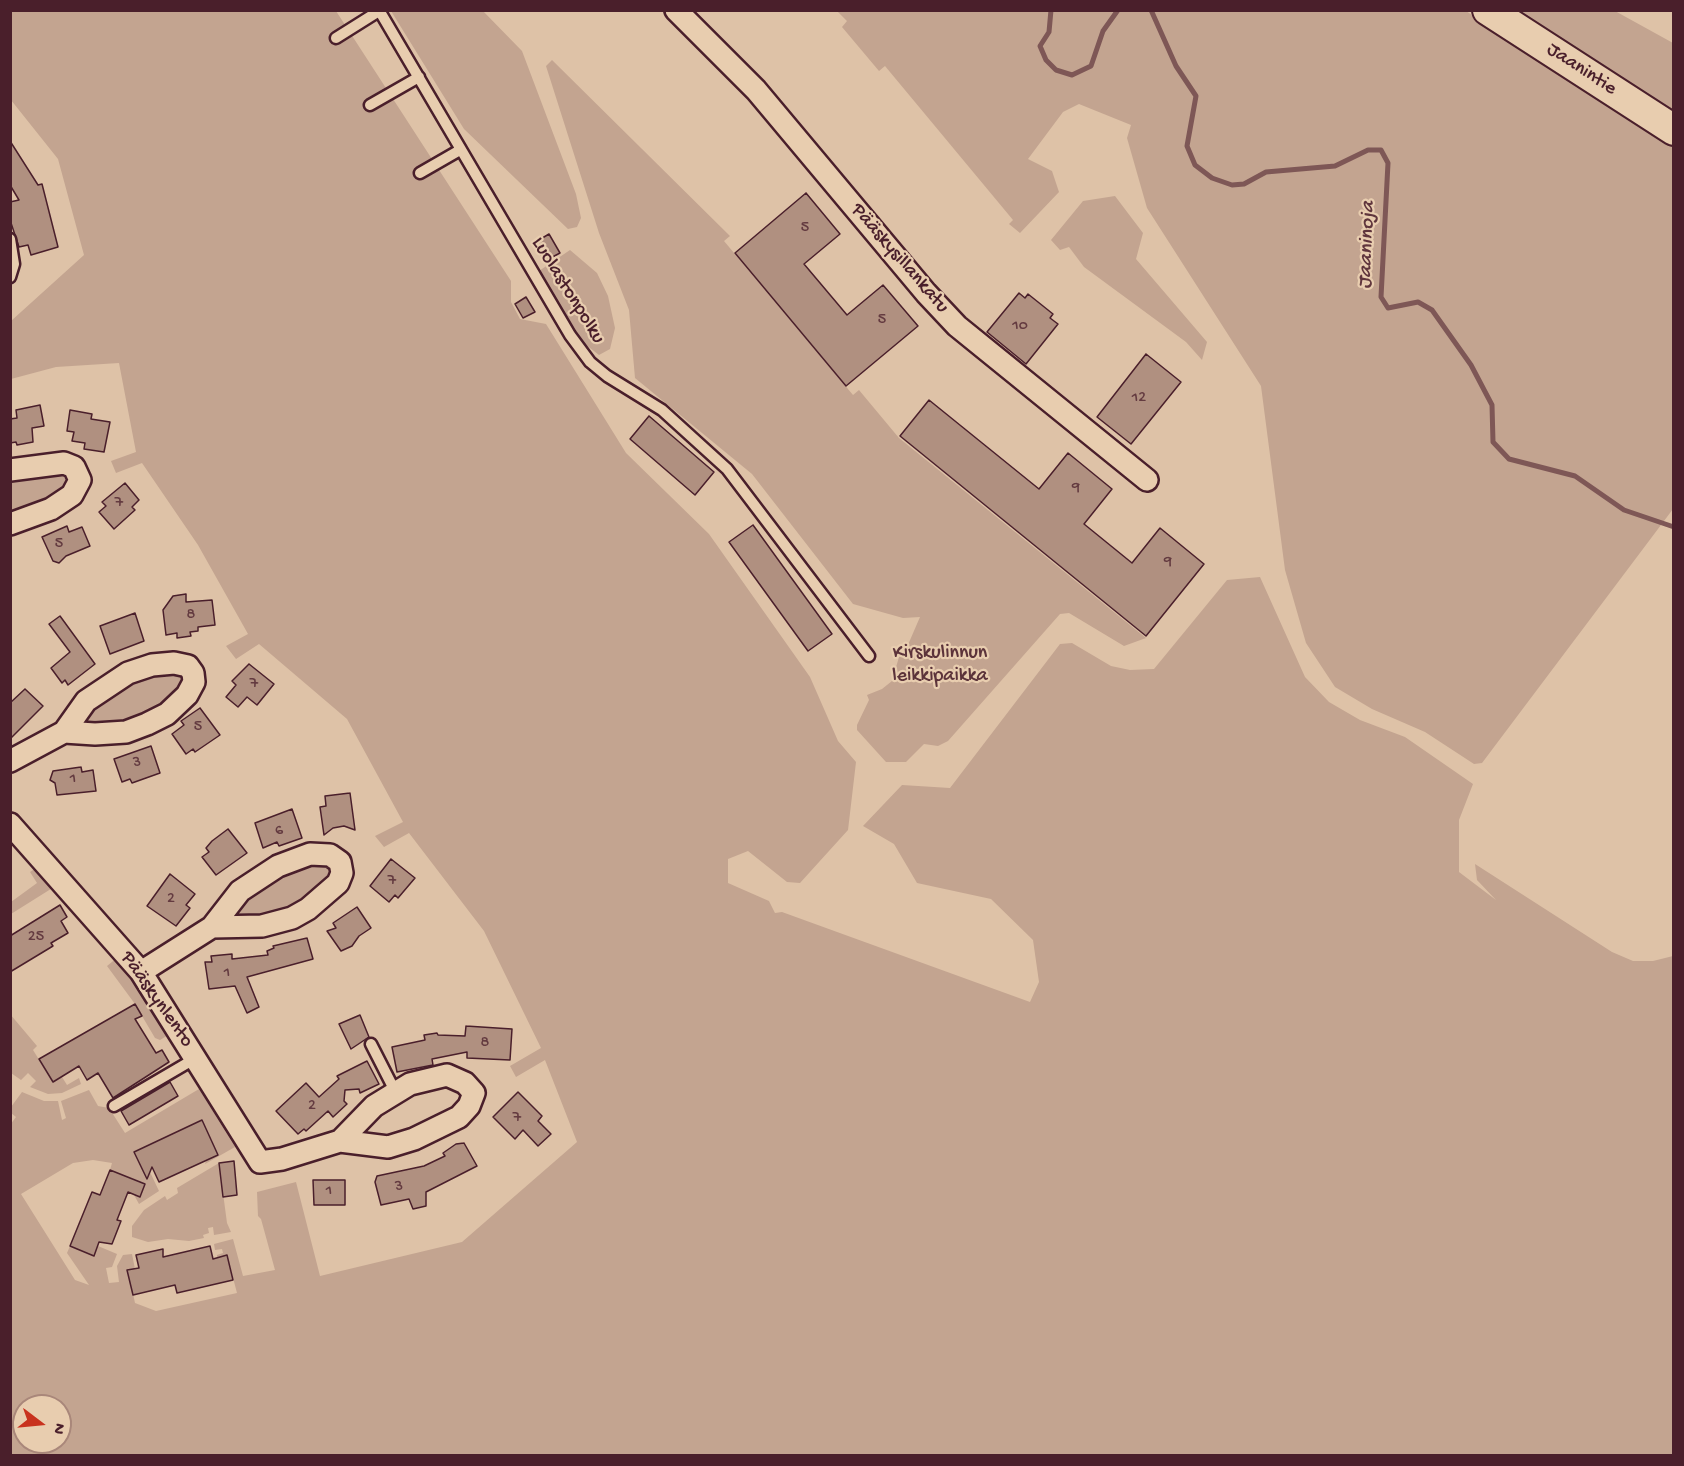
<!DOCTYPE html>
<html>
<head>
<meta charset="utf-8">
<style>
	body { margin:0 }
	#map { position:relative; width:1684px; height:1466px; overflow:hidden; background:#dec2a7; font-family:"Gochi Hand",sans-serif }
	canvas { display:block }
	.frame { position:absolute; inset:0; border:12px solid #4a1f2b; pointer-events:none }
	.north { position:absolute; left:12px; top:1394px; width:60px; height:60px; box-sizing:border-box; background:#e8cdaf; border:2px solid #a9877a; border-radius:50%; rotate:106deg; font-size:16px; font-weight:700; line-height:24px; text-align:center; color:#4a1f2b }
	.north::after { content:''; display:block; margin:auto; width:21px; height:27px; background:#c8321e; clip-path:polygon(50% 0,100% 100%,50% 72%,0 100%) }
</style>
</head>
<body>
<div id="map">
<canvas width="1684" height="1466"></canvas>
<div class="frame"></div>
<div class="north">N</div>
</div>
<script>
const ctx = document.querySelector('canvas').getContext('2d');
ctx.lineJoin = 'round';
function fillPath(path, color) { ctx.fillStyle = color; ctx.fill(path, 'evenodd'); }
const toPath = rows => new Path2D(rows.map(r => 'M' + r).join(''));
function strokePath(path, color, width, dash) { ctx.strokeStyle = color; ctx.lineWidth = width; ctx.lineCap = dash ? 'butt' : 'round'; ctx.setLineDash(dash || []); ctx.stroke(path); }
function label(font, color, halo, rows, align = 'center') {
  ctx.font = font + ' "Gochi Hand",sans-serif'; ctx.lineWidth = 4.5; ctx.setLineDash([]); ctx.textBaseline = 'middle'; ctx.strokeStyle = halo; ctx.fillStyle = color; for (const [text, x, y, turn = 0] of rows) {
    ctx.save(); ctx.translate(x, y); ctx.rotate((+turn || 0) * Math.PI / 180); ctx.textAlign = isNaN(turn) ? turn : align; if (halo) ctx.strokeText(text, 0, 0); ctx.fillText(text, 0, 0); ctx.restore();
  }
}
fillPath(toPath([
	[11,11,336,11,511,281,511,302,520,319,546,324,626,453,709,534,810,677,838,741,856,762,848,830,800,883,787,882,748,851,728,859,728,883,769,901,775,913,782,912,1030,1002,1039,982,1033,940,991,899,917,883,894,844,863,826,902,785,950,788,1060,644,1072,643,1111,666,1130,670,1154,669,1227,580,1260,577,1305,677,1329,702,1360,720,1405,737,1473,784,1459,820,1459,872,1496,900,1477,880,1475,864,1612,952,1633,961,1653,961,1673,956,1673,1455,11,1455,10,1125,16,1117,11,1113,11,1107,22,1092,44,1101,58,1101,62,1120,66,1118,61,1101,89,1090,98,1106,109,1108,125,1133,199,1089,235,1147,205,1164,213,1143,202,1121,135,1151,146,1174,150,1172,159,1191,139,1204,134,1195,140,1197,143,1190,133,1179,110,1170,112,1163,93,1160,73,1163,21,1194,75,1280,89,1285,67,1253,70,1246,93,1255,98,1246,117,1254,112,1267,106,1268,109,1283,119,1282,117,1266,123,1255,132,1254,135,1269,128,1270,135,1303,156,1311,237,1293,227,1255,217,1258,217,1255,223,1253,222,1249,215,1250,214,1244,233,1239,243,1276,275,1270,261,1219,258,1216,257,1192,296,1182,320,1276,462,1242,577,1142,545,1060,516,1077,510,1066,541,1048,484,931,409,833,384,847,375,836,403,822,347,719,259,644,236,659,226,646,248,634,198,545,142,463,116,473,111,461,136,452,119,363,56,367,11,379,11,321,84,255,58,159,11,100],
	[24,1406,60,1406,60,1442,24,1442],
	[391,11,483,11,522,51,576,194,581,218,577,227,568,229,464,129],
	[837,11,1466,11,1673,148,1673,509,1482,763,1474,764,1425,732,1372,709,1335,687,1306,643,1285,570,1261,386,1147,208,1127,138,1131,125,1079,104,1063,112,1028,159,1052,171,1059,192,1020,233,1009,224,1013,220,885,66,879,71,842,27,847,21],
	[1513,11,1615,11,1673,43,1673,113],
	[552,60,730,236,724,241,853,395,859,390,899,438,1146,638,1124,646,1069,613,1060,614,948,741,938,746,924,744,906,762,886,762,857,730,857,725,869,700,867,695,882,689,892,681,899,657,904,654,920,617,903,618,853,604,752,474,635,378,629,310,599,233,546,66],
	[1115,196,1143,233,1136,259,1207,342,1202,360,1186,342,1084,267,1069,247,1060,250,1051,240,1083,201],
	[570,250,597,273,608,296,615,328,610,349,599,355,581,341,539,271],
	[57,473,69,480,66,492,11,518,11,478],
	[159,671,180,674,182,682,160,708,125,724,84,725,84,716,119,685],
	[316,862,327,865,331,871,331,876,320,892,277,915,235,919,233,914,256,886],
	[39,866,54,887,11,914,11,902,37,883,30,872],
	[118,957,170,1034,160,1040,155,1038,135,1004,107,966],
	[10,1014,37,1046,33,1050,53,1082,62,1077,67,1085,79,1078,81,1084,62,1093,48,1094,30,1087,36,1081,28,1073,21,1080,11,1073],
	[219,1163,227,1223,231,1232,214,1235,213,1227,208,1228,209,1233,203,1235,204,1238,189,1241,168,1239,148,1242,132,1237,132,1226,144,1210,165,1196,167,1200,178,1193,177,1188]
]), '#c3a490');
strokePath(toPath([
	[1051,10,1049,32,1040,46,1046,60,1056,70,1072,75,1091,66,1103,31,1118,10],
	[1151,10,1176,66,1196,96,1187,146,1195,165,1212,178,1232,185,1244,184,1266,172,1335,166,1368,150,1381,150,1388,163,1381,297,1388,308,1418,302,1432,310,1471,365,1492,405,1493,442,1509,459,1575,476,1624,510,1674,527]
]), '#7e5756', 5);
const building = toPath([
	[10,141,38,185,42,184,58,247,31,255,28,245,19,247,10,220,10,202,19,200,10,185,10,141],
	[806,193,840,234,804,264,847,315,883,285,918,326,846,386,735,253,806,193],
	[549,234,560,253,545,261,534,243,549,234],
	[1019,293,1025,298,1028,294,1053,314,1050,318,1058,324,1026,364,987,332,1019,293],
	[526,297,535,312,523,318,515,304,526,297],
	[1146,354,1181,382,1131,444,1097,417,1146,354],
	[929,400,1039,489,1068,453,1112,489,1084,524,1132,563,1160,528,1204,564,1146,636,900,436,929,400],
	[40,405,44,426,32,428,33,442,17,445,16,442,10,443,10,419,17,418,16,410,40,405],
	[70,410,92,414,91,419,110,422,104,452,84,449,85,443,72,441,74,432,67,431,70,410],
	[649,416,714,472,695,495,630,439,649,416],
	[125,483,139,500,132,507,135,510,114,529,99,512,106,506,102,502,125,483],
	[753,525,832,634,808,651,729,542,753,525],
	[67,526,69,532,82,527,90,546,66,556,59,563,53,561,42,537,67,526],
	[186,594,186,602,212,600,215,625,198,627,198,631,190,632,191,636,177,638,177,633,166,635,163,610,173,596,186,594],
	[135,613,144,641,110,654,100,626,135,613],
	[60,616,95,664,68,685,65,680,62,683,51,668,70,652,49,624,60,616],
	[249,664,274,684,257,705,247,697,238,707,226,697,236,685,232,681,249,664],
	[25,689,43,706,10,739,10,703,25,689],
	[200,708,220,735,195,752,193,749,186,754,172,734,184,725,181,721,200,708],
	[151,746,160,773,132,783,130,779,122,782,114,759,151,746],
	[81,767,82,772,93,770,96,791,57,795,55,783,50,780,53,771,81,767],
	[350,793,355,830,344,826,333,828,324,835,320,807,326,806,325,796,350,793],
	[292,809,302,838,279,846,277,842,263,848,255,823,292,809],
	[228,829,247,853,216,875,202,857,209,852,206,848,212,841,228,829],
	[391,859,415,878,398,898,395,895,389,902,370,886,391,859],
	[170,874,195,894,186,905,190,908,176,926,147,906,170,874],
	[60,905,67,917,61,921,68,933,51,943,53,946,10,972,10,936,60,905],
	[357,907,371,928,359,936,352,946,341,951,327,931,336,928,333,923,357,907],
	[307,938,313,959,247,977,259,1007,247,1013,235,986,209,989,205,962,212,962,211,956,232,954,232,959,268,955,267,951,274,948,273,946,307,938],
	[135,1004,142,1016,135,1019,156,1053,162,1050,169,1062,113,1098,98,1073,87,1080,79,1066,53,1082,39,1059,135,1004],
	[360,1015,369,1037,351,1049,339,1024,360,1015],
	[466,1026,512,1029,510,1060,467,1058,467,1052,432,1059,433,1065,397,1072,392,1047,425,1040,424,1035,437,1033,438,1035,465,1036,466,1026],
	[367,1061,379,1084,360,1093,359,1089,345,1090,344,1101,347,1104,333,1117,328,1111,306,1131,304,1129,298,1134,276,1111,306,1083,319,1097,339,1079,337,1076,367,1061],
	[170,1082,178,1096,129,1125,121,1111,170,1082],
	[518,1092,542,1116,538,1121,551,1134,538,1146,523,1130,515,1139,493,1117,518,1092],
	[202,1120,218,1155,159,1182,152,1167,147,1179,134,1152,202,1120],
	[464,1143,477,1166,426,1192,426,1206,413,1209,409,1199,381,1205,375,1182,377,1176,424,1166,445,1156,443,1153,456,1144,464,1143],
	[234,1161,237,1195,223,1197,219,1163,234,1161],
	[110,1170,145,1184,140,1197,128,1192,117,1220,121,1221,112,1244,99,1242,94,1256,70,1246,92,1192,100,1195,110,1170],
	[313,1180,345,1180,345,1205,314,1205,313,1180],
	[210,1246,213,1259,227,1255,233,1280,177,1293,175,1285,133,1295,127,1270,139,1268,136,1255,163,1249,163,1257,210,1246]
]);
fillPath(building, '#b09080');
strokePath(building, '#4a1f2b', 1.5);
const service = toPath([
	[379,10,570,335,590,362,607,376,662,410,727,469,869,656],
	[336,38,379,11],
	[370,105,419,77],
	[420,173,460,150],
	[10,239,14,264,10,277],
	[371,1044,395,1091],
	[114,1106,196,1058]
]);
const minor = toPath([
	[676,10,756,90,926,293,957,326,1147,480],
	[10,470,64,463,74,467,80,480,72,495,51,509,10,524],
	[10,761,64,732,86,701,128,673,152,665,174,663,188,666,193,673,194,682,187,695,167,714,147,724,126,732,95,734,64,732],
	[10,824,141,972,260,1162,282,1159,340,1141,374,1106,410,1084,447,1075,465,1083,474,1093,469,1106,459,1117,414,1139,388,1147,340,1141],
	[141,972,212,927,262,926,292,918,308,909,338,883,342,873,340,862,330,855,310,854,278,866,240,891,212,927]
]);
const secondary = toPath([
	[1488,10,1674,130]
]);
strokePath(service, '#4a1f2b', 15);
strokePath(minor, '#4a1f2b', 26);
strokePath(secondary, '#4a1f2b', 34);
strokePath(service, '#e8cdaf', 10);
strokePath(minor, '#e8cdaf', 21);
strokePath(secondary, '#e8cdaf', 30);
label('16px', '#643b40', null, [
	["5",805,229],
	["5",882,321],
	["10",1020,327],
	["12",1139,399],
	["9",1076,489],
	["7",119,504],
	["5",59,545],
	["9",1168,563],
	["8",191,616],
	["7",254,685],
	["5",198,728],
	["3",137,764],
	["1",73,780],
	["6",279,832],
	["7",392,882],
	["2",171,900],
	["25",36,938],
	["1",227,974],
	["8",485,1044],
	["2",312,1107],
	["7",517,1119],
	["3",399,1188],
	["1",329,1192]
]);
label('20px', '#4a1f2b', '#e8cdaf', [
	["Jaanintie",1581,70,33],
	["Pääskysillankatu",899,259,49],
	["Luolastonpolku",567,291,58],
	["Pääskynlento",156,1000,55]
]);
label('20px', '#5c333a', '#e8cdaf', [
	["Kirskulinnun",940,654],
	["leikkipaikka",940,677]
]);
label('italic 21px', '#60363d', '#e8cdaf', [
	["Jaaninoja",1368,245,-88]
]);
</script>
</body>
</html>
